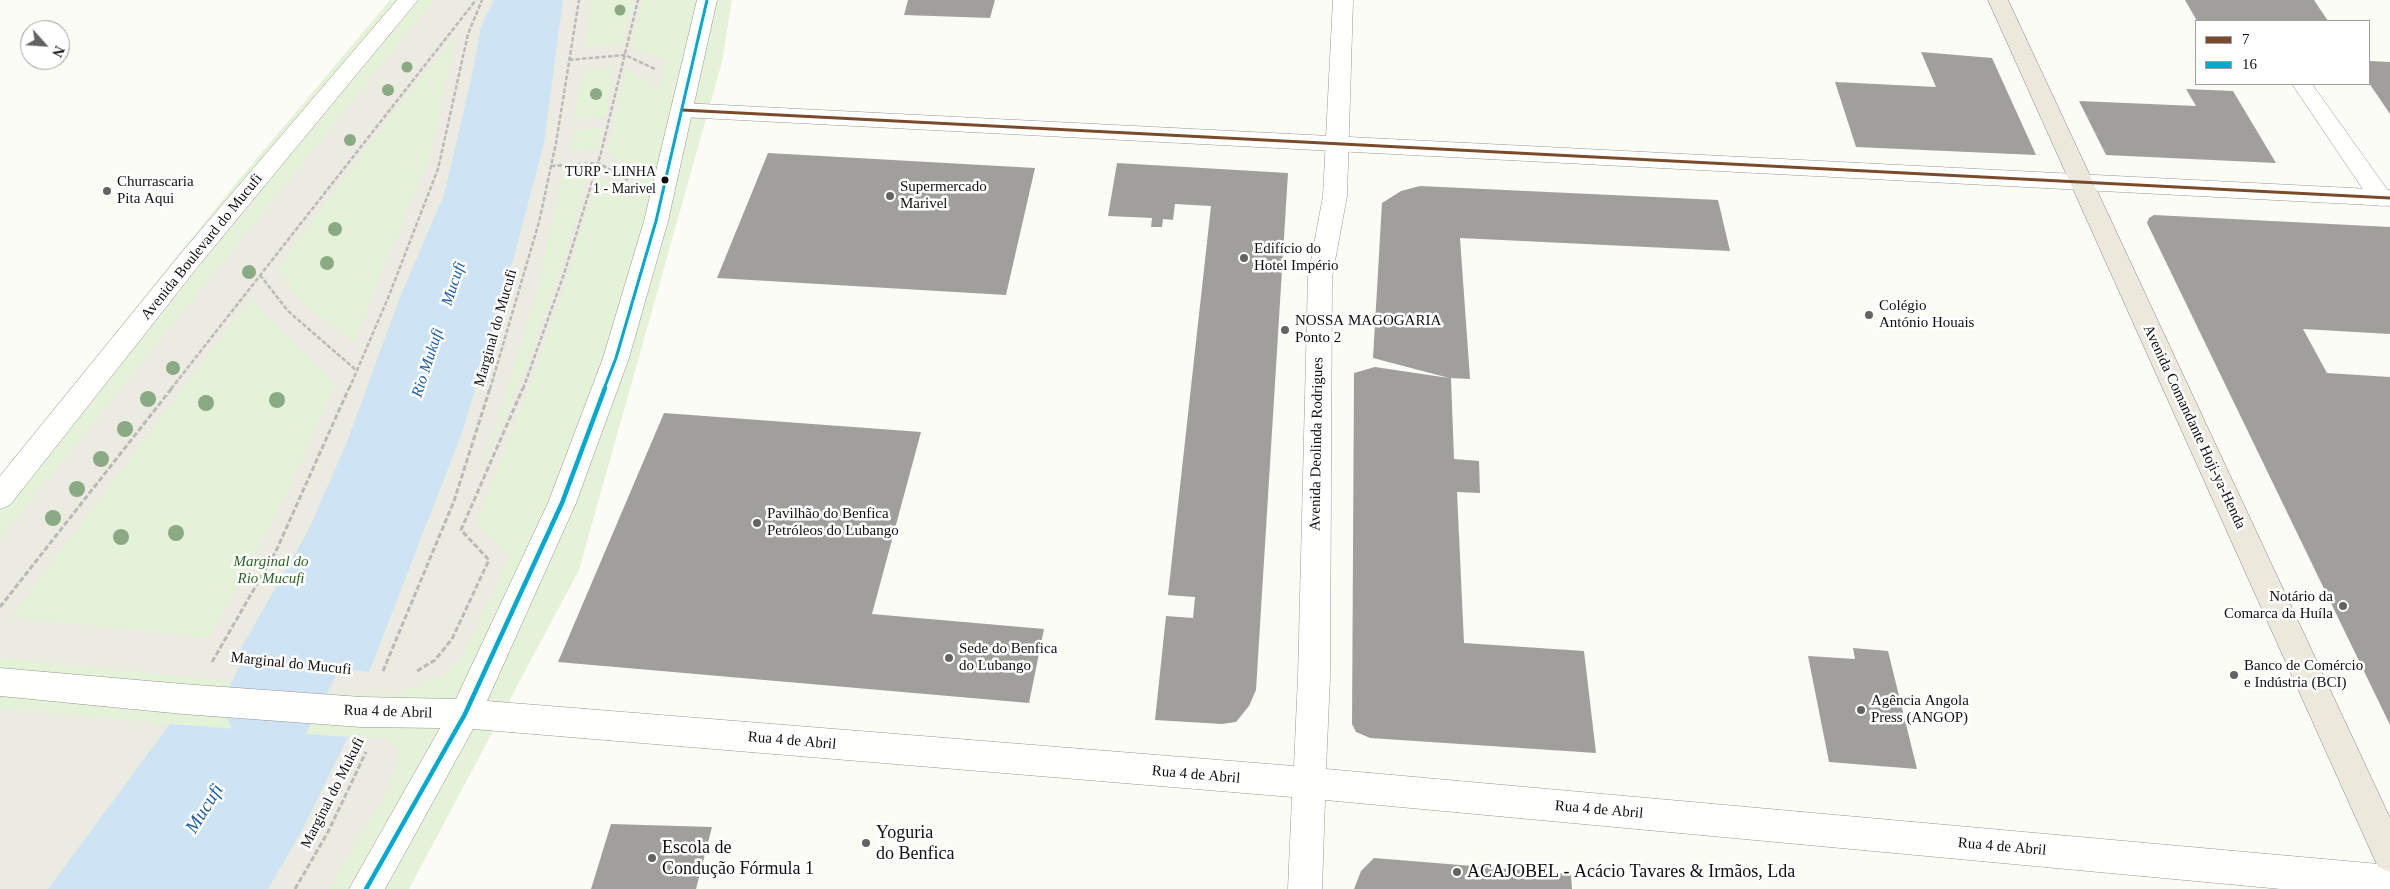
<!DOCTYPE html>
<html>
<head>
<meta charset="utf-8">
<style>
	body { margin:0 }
	#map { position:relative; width:2390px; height:889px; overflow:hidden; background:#fcfcf7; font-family:Georgia,serif }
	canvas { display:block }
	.legend { position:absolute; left:2195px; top:20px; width:175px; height:65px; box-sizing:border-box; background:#fff; border:1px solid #9f9f9f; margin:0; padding:6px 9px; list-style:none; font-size:15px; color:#101010 }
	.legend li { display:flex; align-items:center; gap:10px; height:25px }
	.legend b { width:25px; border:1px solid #9f9f9f }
	.north { position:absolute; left:20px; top:20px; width:50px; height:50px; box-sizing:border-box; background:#fff; border:1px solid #9f9f9f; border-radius:50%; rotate:116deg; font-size:14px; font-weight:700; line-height:20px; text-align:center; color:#101010 }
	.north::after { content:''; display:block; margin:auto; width:18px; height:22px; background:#636361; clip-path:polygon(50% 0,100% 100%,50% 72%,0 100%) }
</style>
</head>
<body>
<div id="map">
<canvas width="2390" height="889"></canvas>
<ul class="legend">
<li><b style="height:6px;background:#7a4b2a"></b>7</li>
<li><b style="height:6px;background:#00a9ce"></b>16</li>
</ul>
<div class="north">N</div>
</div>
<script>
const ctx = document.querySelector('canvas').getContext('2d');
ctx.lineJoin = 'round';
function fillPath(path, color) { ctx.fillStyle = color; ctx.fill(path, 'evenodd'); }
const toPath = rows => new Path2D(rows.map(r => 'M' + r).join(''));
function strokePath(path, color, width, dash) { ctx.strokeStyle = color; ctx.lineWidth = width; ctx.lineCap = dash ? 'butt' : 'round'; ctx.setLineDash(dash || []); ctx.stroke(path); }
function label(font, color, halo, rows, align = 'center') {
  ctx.font = font + ' Georgia,serif'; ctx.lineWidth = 5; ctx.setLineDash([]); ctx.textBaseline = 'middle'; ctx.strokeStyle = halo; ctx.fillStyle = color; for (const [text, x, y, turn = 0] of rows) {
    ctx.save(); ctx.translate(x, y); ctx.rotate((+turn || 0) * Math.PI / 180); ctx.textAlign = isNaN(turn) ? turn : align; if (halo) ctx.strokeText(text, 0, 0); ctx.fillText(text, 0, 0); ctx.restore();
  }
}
fillPath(toPath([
	[390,0,732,0,722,62,579,570,409,889,0,889,0,475,238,181]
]), '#e4f2d8');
fillPath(toPath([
	[434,0,494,0,481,26,473,71,444,195,400,297,347,442,308,531,236,657,369,672,463,430,492,335,544,143,563,0,592,0,584,47,622,44,633,0,643,0,632,48,665,60,660,89,627,69,607,152,641,172,633,202,597,176,561,299,526,398,476,523,509,555,464,654,441,677,419,686,396,693,360,695,0,658,0,539],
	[456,36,430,157,382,271,355,342,299,301,278,267,396,109],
	[614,67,605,116,574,119,584,70],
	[602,128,598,148,569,150,574,131],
	[587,175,564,259,526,368,483,464,535,299,562,177],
	[250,299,336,384,276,515,209,638,11,617],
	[0,708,170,724,48,889,0,889],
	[348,737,387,738,400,754,390,784,329,889,268,889,300,834]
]), '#ecebe2');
fillPath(toPath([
	[494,0,563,0,544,143,515,253,463,430,369,672,236,657,308,531,347,442,400,297,444,195,473,71,481,26],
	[170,724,348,737,300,834,268,889,48,889]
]), '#cee4f5');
fillPath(toPath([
	[350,524,382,535,395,563,304,737,270,750,236,737,221,705,236,673,318,535,350,524]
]), '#cee4f5');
fillPath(toPath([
	[908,0,995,0,990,18,904,15],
	[2185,0,2314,0,2328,21,2197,21],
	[1921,52,1992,58,2036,155,1856,147,1835,82,1936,87],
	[2369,61,2390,62,2390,114,2369,83],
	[2186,89,2233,91,2276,163,2106,155,2079,101,2196,106],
	[768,153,1035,168,1006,295,717,278],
	[1117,163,1288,173,1256,690,1249,706,1236,722,1222,724,1155,720,1166,616,1193,618,1195,597,1168,595,1211,206,1175,204,1173,220,1163,219,1162,227,1151,227,1152,218,1108,216],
	[1420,186,1718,200,1730,251,1460,238,1470,379,1451,378,1454,459,1479,461,1480,493,1457,492,1464,643,1584,651,1596,753,1370,738,1356,732,1352,724,1354,373,1375,367,1449,378,1373,358,1382,203,1401,191],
	[2154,215,2390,227,2390,334,2303,329,2327,373,2390,377,2390,725,2147,223,2149,218],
	[664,413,921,432,872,614,1044,629,1029,703,558,662],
	[1853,648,1888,651,1917,769,1829,762,1808,656,1855,659],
	[611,824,712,827,696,889,591,889],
	[1374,858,1571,874,1572,889,1354,889,1361,871]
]), '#a09f9c');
const service = toPath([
	[2292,84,2312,84,2389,192,2389,204,2381,206,2373,204,2292,84]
]);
const minor = toPath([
	[682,103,2390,190,2390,206,682,117,674,115,671,110,674,105,682,103]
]);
const tertiary = toPath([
	[397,0,418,0,200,264,10,505,0,509,0,476,182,252,397,0],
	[697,0,717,0,668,221,629,358,576,503,487,701,1294,766,1298,677,1308,277,1323,196,1333,0,1353,0,1347,196,1332,277,1330,677,1326,769,2390,865,2390,889,2281,889,1325,800,1322,889,1288,889,1292,797,473,729,385,889,349,889,440,728,361,727,183,714,0,696,0,668,183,684,361,697,456,699,548,503,603,358,644,221,697,0]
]);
const primary = toPath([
	[1988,0,2008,0,2390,818,2390,872,2378,867,1988,0]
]);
strokePath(service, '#969694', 1);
strokePath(minor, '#969694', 1);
strokePath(tertiary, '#969694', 1);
strokePath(primary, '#848481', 1);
strokePath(toPath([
	[569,60,625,55,655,69],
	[551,166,598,163,628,180],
	[260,275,288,311,356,370],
	[171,389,476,0],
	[349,389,388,298,438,169,468,34,482,0],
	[490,389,539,222,556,143,579,0],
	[523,389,564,274,601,153,638,0]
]), '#b9b9b8', 2.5, [4.5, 2]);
strokePath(toPath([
	[0,607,172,388],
	[212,662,276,551,349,388],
	[383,671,454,501,490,388],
	[417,671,435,660,452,639,489,560,461,530,523,388],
	[295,889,328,832,366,752]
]), '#b9b9b8', 3, [5.5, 2.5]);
fillPath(service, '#fffffe');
fillPath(minor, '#fffffe');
fillPath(tertiary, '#fffffe');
fillPath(primary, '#ece9dc');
strokePath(toPath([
	[682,110,2390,198]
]), '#7a4b2a', 3);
strokePath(toPath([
	[604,389,616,358,656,221,707,0]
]), '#00a9ce', 3);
strokePath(toPath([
	[366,889,465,714,562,503,605,388]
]), '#00a9ce', 4.5);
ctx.fillStyle = '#89aa82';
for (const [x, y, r] of [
	[620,10,5.5],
	[407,67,5.5],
	[388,90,6],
	[596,94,6],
	[350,140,6],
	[335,229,7],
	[327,263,7],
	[249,272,7],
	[173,368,7],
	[148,399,8],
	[277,400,8],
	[206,403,8],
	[125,429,8],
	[101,459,8],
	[77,489,8],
	[53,518,8],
	[176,533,8],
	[121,537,8]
]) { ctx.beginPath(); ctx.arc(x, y, r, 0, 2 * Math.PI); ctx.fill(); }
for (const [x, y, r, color] of [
	[665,180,4.5,"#101010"],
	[107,191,5,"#636361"],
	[890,196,5,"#636361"],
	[1244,258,5,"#636361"],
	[1869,315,5,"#636361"],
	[1285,330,5,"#636361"],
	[757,523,5,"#636361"],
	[2343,606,5,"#636361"],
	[949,658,5,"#636361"],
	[2234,675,5,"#636361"],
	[1861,710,5,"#636361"],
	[866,843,5,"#636361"],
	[652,858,5,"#636361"],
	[1457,872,5,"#636361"]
]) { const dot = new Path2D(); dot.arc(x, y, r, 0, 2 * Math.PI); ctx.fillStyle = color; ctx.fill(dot); strokePath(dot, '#fff', 2); }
label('14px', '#101010', '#fff', [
	["TURP - LINHA",656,172],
	["1 - Marivel",656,189]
], 'right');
label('15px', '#101010', '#fff', [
	["Churrascaria",117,182],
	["Pita Aqui",117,199],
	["Supermercado",900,187],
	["Marivel",900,204],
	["Edifício do",1254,249],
	["Hotel Império",1254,266],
	["Colégio",1879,306],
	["António Houais",1879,323],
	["NOSSA MAGOGARIA",1295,321],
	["Ponto 2",1295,338],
	["Pavilhão do Benfica",767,514],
	["Petróleos do Lubango",767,531],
	["Notário da",2333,597,"right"],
	["Comarca da Huíla",2333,614,"right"],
	["Sede do Benfica",959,649],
	["do Lubango",959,666],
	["Banco de Comércio",2244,666],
	["e Indústria (BCI)",2244,683],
	["Agência Angola",1871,701],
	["Press (ANGOP)",1871,718]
], 'left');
label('15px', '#101010', '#fff', [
	["Avenida Boulevard do Mucufi",202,247,-51],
	["Marginal do Mucufi",496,328,-74],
	["Avenida Comandante Hoji-ya-Henda",2194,427,65],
	["Avenida Deolinda Rodrigues",1317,444,-89],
	["Marginal do Mucufi",291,664,6],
	["Rua 4 de Abril",388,712,2],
	["Rua 4 de Abril",792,741,5],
	["Rua 4 de Abril",1196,775,5],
	["Marginal do Mukufi",333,793,-63],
	["Rua 4 de Abril",1599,810,5],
	["Rua 4 de Abril",2002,847,5]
]);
label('italic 15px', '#2b6722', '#fff', [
	["Marginal do",271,562],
	["Rio Mucufi",271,579]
]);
label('italic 16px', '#1d5c9f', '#fff', [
	["Mucufi",454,284,-72],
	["Rio Mukufi",428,363,-72]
]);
label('18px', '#101010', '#fff', [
	["Yoguria",876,833],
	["do Benfica",876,854],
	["Escola de",662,848],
	["Condução Fórmula 1",662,869],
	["ACAJOBEL - Acácio Tavares & Irmãos, Lda",1467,872]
], 'left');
label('italic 19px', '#1d5c9f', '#fff', [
	["Mucufi",205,809,-58]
]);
</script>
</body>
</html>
